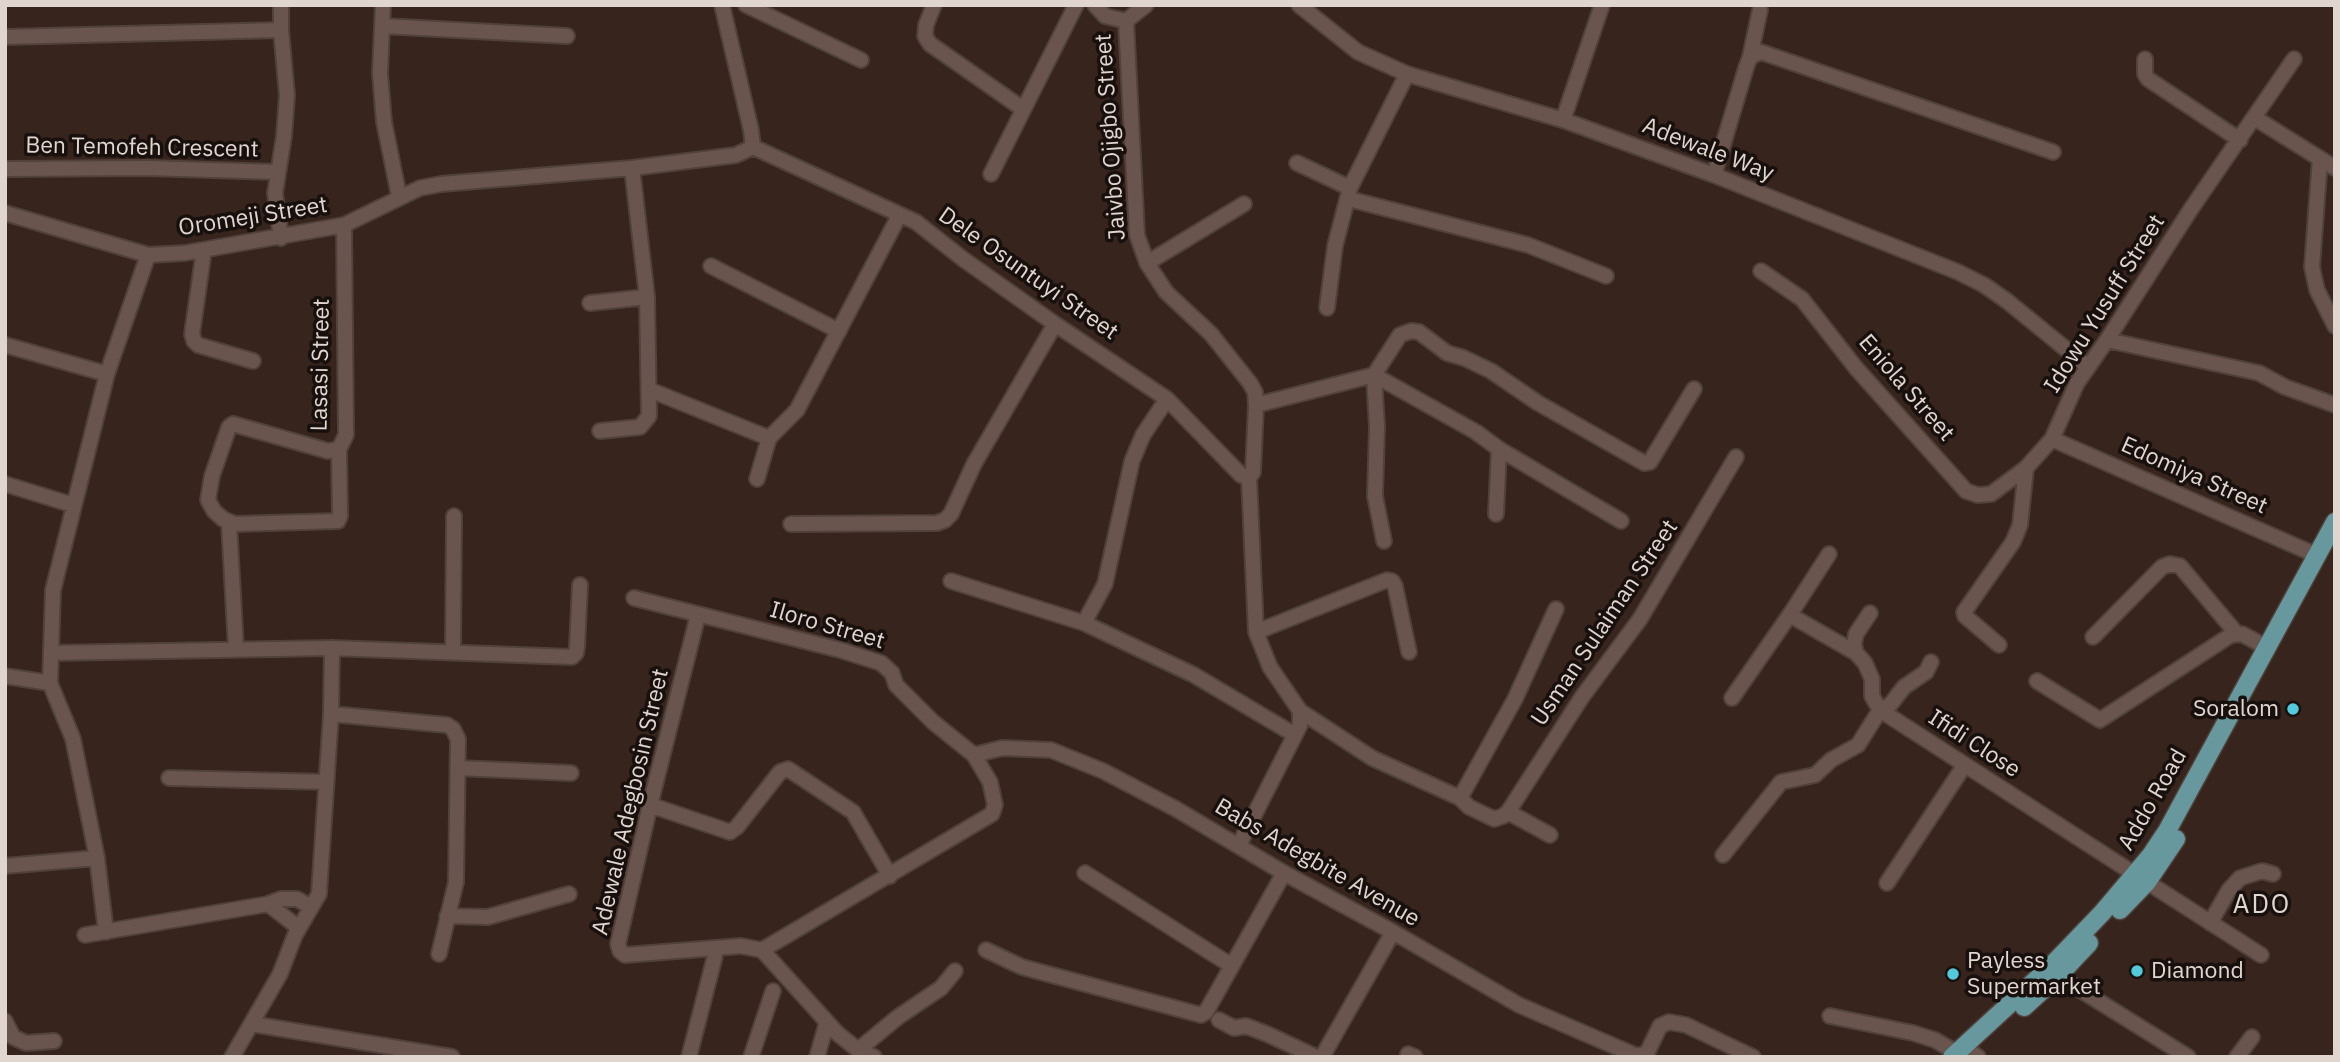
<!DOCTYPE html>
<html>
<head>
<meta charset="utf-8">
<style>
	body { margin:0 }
	#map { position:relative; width:2340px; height:1062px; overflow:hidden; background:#36241d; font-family:"IBM Plex Sans",sans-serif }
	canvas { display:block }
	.frame { position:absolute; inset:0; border:7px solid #e1d5d0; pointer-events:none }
</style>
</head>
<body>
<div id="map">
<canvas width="2340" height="1062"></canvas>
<div class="frame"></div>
</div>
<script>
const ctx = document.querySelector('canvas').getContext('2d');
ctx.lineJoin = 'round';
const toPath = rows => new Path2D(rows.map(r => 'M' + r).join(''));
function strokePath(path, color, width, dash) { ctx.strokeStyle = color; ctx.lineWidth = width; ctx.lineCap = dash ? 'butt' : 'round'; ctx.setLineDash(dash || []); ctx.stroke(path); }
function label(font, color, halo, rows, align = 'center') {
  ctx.font = font + ' "IBM Plex Sans",sans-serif'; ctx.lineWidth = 7; ctx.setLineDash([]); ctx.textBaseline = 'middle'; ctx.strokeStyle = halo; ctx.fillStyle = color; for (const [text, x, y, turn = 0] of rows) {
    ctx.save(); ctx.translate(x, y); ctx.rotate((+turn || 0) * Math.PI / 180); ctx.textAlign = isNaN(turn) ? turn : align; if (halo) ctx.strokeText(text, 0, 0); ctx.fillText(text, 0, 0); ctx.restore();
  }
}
const minor = toPath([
	[383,5,380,73,384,122,399,196],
	[722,5,751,130,753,147],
	[746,5,861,60],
	[934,5,926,25,925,36,930,44,1023,109],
	[1095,5,1105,16,1126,21],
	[1299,5,1358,52,1407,74,1563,120,1714,175,1958,272,1984,285,2007,301,2088,367],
	[1126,21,1137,235,1147,263,1166,292,1211,334,1250,383,1255,392,1256,405,1253,472,1249,478,1256,632,1270,667,1300,711,1300,725,1239,845],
	[1126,21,1146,5],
	[383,26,567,36],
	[5,37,281,30],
	[1750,57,1760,10],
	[2145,59,2145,74,2148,79,2240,140],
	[2255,118,2335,168],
	[1563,120,1602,5],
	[753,147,916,222,963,259,1055,324,1167,399,1241,475,1249,478],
	[2320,159,2312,267,2317,290,2335,326],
	[1297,163,1350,188],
	[5,169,147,168,277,172],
	[991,174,1076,5],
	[1714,175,1746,68,1750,57,1761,52,2053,152],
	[1349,199,1528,245,1606,276],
	[5,213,148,255,185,253,344,225,420,188,441,184,632,168,736,155,753,147],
	[281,238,275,193,284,136,287,95,281,30,281,5],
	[204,250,192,334,194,341,198,345,253,361],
	[1147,263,1244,204],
	[711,266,839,331],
	[1761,271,1802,299,1856,368,1966,491,1978,495,1991,494,2026,468],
	[590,303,647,297],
	[1327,308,1335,246,1350,188,1407,74],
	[2107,340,2259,373,2285,387,2335,405],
	[5,345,107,374],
	[650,390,769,438],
	[1256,405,1374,375,1476,432,1499,449,1621,521],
	[600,431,640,427,649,416,647,297,632,168],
	[2052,439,2316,555],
	[339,449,328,451,233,424,229,427,212,476,208,500,214,511,223,519,235,524,338,521,340,516,339,449,346,435,344,225],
	[757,479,769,438,797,410,899,216],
	[5,484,73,505],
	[1496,514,1499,449],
	[229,523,236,649],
	[791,524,937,523,945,520,951,514,974,464,1055,324],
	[1384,541,1375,496,1377,427,1374,375,1400,335,1411,331,1419,332,1447,353,1464,358,1491,371,1538,403,1644,463,1650,462,1694,389],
	[1829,554,1791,613,1795,618,1856,653],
	[951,581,1084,623,1194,675,1295,735],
	[634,598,840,650,881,663,892,673,896,685,933,722,974,755,990,782,995,805,992,814,762,950],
	[1870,613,1856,634,1854,644,1856,653,1865,663,1872,679,1872,696,1880,710,2136,875],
	[698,615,650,805,618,944,620,951,625,955,741,946,762,950,837,1033,858,1050,874,1057],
	[1084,623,1105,584,1132,461,1143,435,1167,399],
	[1256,632,1387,580,1392,581,1395,586,1409,652],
	[2093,637,2162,567,2170,564,2180,566,2237,634],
	[1999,645,1965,616,1964,612,2013,542,2020,525,2026,468,2052,439,2077,383,2107,340,2191,209,2294,59],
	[453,652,454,516],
	[51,653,332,648,572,657,576,653,577,647,580,585],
	[5,676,50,683],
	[2037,681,2100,720,2231,635,2242,634,2266,647],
	[1732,698,1791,613],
	[1300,711,1372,758,1460,798,1469,807,1494,819,1503,816,1508,812,1550,835],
	[331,714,447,725,453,729,458,739,456,882,439,954],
	[974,755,1002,748,1051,750,1103,771,1176,809,1284,873,1393,932,1519,1005,1630,1053],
	[458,768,571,773],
	[169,778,326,782],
	[1460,798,1515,699,1556,609],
	[650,805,730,832,737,827,780,772,788,769,853,812,890,876],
	[1508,812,1582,697,1640,619,1736,457],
	[1723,855,1781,782,1815,775,1831,760,1858,745,1880,710,1890,705,1904,687,1926,672,1931,662],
	[5,866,97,858],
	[1085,873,1232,966],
	[2147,882,2261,955],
	[1887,883,1964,766],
	[268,904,299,928],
	[447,916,488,917,569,894],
	[2210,923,2229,890,2240,878,2262,871,2273,874],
	[106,932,97,858,73,739,50,683,53,590,107,374,148,255],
	[85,935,268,904,281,899,297,899,311,907],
	[986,950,1022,967,1201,1015,1206,1012,1284,873],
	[2058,976,2188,1057],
	[1830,1016,1913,1033,1935,1040,1957,1053],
	[1219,1020,1234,1028,1246,1026,1267,1034,1316,1057],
	[5,1021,13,1037,26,1043,54,1041],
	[252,1024,452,1057],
	[858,1050,898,1017,941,988,955,971],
	[1408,1054,1415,1057],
	[1974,1054,1978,1057],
	[232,1057,280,974,295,935,319,894,331,714,332,648],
	[689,1057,717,948],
	[751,1057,773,991],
	[817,1057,827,1022],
	[1322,1057,1393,932],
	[1628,1057,1630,1053,1637,1056,1647,1053,1660,1026,1669,1022,1686,1025,1753,1057],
	[2237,1057,2252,1037]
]);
const major = toPath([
	[2120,910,2147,882,2176,839],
	[2024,1007,2058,976,2089,943],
	[1952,1057,2052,965,2102,913,2151,855,2167,831,2335,522]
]);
strokePath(minor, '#50413b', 18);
strokePath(major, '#50413b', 21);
strokePath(minor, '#69554d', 14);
strokePath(major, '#66989d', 18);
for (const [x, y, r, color] of [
	[2293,709,7,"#53cadc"],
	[2137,971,7,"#53cadc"],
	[1953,974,7,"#53cadc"]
]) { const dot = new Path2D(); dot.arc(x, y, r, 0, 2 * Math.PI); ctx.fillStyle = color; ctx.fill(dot); strokePath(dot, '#18100d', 2.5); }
label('23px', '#e1d5d0', '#18100d', [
	["Jaivbo Ojigbo Street",1111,137,-94],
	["Ben Temofeh Crescent",142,148,1],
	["Adewale Way",1708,150,21],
	["Oromeji Street",253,217,-9],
	["Dele Osuntuyi Street",1028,274,35],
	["Idowu Yusuff Street",2105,304,-58],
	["Lasasi Street",321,365,-89],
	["Eniola Street",1906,388,49],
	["Edomiya Street",2194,476,24],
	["Usman Sulaiman Street",1605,623,-56],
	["Iloro Street",827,626,16],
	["Ifidi Close",1974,744,33],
	["Addo Road",2153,800,-60],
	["Adewale Adegbosin Street",631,802,-77],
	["Babs Adegbite Avenue",1317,863,30]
]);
label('23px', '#e1d5d0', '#18100d', [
	["Soralom",2279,709,"right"],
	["Payless",1967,961],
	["Supermarket",1967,987],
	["Diamond",2151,971]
], 'left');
ctx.letterSpacing = '2px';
label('26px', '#e1d5d0', '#18100d', [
	["ADO",2262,905]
]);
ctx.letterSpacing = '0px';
</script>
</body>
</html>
